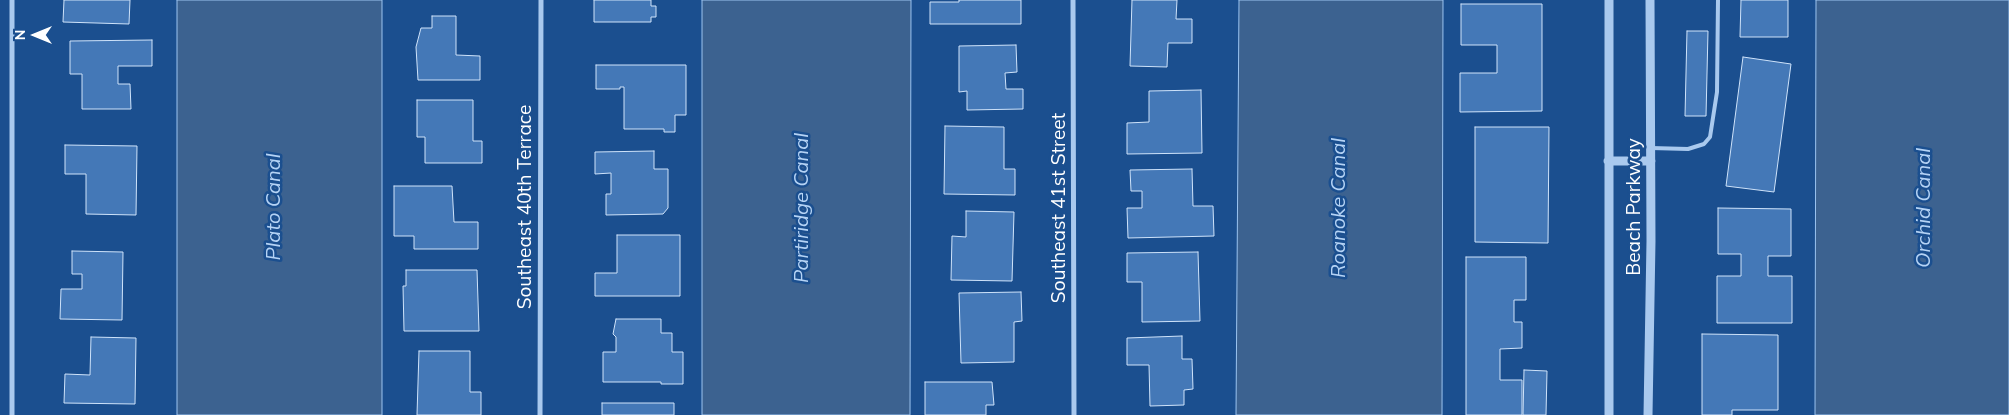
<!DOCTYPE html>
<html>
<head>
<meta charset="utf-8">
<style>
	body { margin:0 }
	#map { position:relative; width:2009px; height:415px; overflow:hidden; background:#1b4f8f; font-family:Mulish,sans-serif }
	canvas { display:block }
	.north { position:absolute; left:10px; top:10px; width:50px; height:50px; -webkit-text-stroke:4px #1b4f8f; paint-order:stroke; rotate:270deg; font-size:14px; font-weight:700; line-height:20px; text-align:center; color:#fff }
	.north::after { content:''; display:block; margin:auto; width:18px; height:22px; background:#fff; clip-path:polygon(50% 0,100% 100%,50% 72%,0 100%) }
</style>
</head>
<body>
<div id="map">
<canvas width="2009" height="415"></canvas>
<div class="north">N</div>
</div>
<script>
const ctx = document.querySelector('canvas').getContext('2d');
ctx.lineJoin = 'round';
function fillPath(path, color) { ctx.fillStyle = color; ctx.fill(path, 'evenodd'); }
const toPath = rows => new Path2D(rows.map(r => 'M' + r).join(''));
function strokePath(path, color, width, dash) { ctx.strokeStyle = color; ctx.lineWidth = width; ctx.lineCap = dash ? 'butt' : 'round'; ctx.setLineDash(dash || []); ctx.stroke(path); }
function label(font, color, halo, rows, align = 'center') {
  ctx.font = font + ' Mulish,sans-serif'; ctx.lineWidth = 5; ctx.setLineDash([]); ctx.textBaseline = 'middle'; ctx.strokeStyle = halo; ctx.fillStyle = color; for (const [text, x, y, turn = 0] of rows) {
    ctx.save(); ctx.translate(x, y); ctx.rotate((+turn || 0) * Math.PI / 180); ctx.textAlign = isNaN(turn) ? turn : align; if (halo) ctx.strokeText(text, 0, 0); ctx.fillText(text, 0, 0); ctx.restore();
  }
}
const water = toPath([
	[177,0,382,0,382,415,177,415,177,0],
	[702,0,911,0,910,415,702,415,702,0],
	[1239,0,1443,0,1442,415,1236,415,1239,0],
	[1816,0,2009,0,2009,415,1815,415,1816,0]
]);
fillPath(water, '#3c6290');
strokePath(water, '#9cc4f0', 1);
const building = toPath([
	[64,0,130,0,129,24,63,22,64,0],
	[594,0,651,0,651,6,656,6,656,17,651,17,651,22,594,22,594,0],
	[959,0,1021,0,1021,24,930,24,930,2,959,2,959,0],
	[1132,0,1177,0,1176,19,1192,19,1192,43,1168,43,1167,67,1130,66,1132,0],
	[1741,0,1788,0,1788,37,1740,37,1741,0],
	[1461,4,1542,4,1542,111,1460,112,1460,73,1497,73,1497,45,1461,45,1461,4],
	[432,16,456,16,456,55,480,56,480,80,418,80,416,47,421,28,432,28,432,16],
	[1687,31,1708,31,1706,116,1685,116,1687,31],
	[152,40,152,66,118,66,118,84,130,84,131,109,82,109,82,74,70,74,70,41,152,40],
	[1016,45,1017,72,1005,73,1006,89,1023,89,1023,109,967,110,967,91,959,92,959,46,1016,45],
	[1743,57,1791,64,1774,192,1726,186,1743,57],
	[596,65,686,65,686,115,675,115,675,132,664,132,664,129,624,129,624,87,620,87,620,89,596,89,596,65],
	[1201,90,1202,153,1127,154,1127,123,1149,122,1149,91,1201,90],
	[417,100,473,100,473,141,482,141,482,163,425,163,425,137,417,137,417,100],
	[945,126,1004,127,1004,169,1015,169,1015,195,944,194,945,126],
	[1475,127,1549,127,1548,243,1475,242,1475,127],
	[65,145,137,146,136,215,86,214,86,174,65,174,65,145],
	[654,151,654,169,668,169,668,208,663,214,606,215,606,194,611,194,611,173,595,174,595,152,654,151],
	[1192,169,1193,206,1213,206,1214,236,1128,238,1127,208,1142,208,1142,191,1131,191,1130,170,1192,169],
	[394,186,452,186,454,222,478,222,478,249,414,249,414,236,394,236,394,186],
	[1718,208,1791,209,1791,256,1768,256,1768,276,1792,276,1792,323,1717,323,1717,276,1741,276,1741,254,1718,254,1718,208],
	[966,211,1014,212,1012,281,951,280,952,236,966,237,966,211],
	[617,235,680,235,680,296,595,296,595,273,617,273,617,235],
	[72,251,123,252,122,320,60,319,61,289,82,289,82,274,72,274,72,251],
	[1198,252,1200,321,1142,322,1142,282,1127,282,1127,253,1198,252],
	[1466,257,1526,257,1526,300,1514,300,1514,322,1522,322,1522,348,1500,349,1500,380,1522,380,1522,415,1466,415,1466,257],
	[406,270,477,270,479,331,404,331,403,286,406,286,406,270],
	[1021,292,1022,321,1014,322,1014,362,961,363,959,293,1021,292],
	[616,319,661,319,661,333,672,333,672,352,683,352,683,384,661,384,661,382,603,382,603,352,616,352,616,337,613,334,616,319],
	[1702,334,1778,335,1778,410,1732,410,1732,415,1702,415,1702,334],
	[1182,336,1182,359,1192,359,1193,389,1184,390,1184,405,1150,406,1149,365,1127,365,1127,338,1182,336],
	[91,337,136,338,135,404,64,403,65,374,90,375,91,337],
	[419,351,470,351,470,392,481,392,481,415,417,415,419,351],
	[1524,370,1547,371,1546,415,1523,415,1524,370],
	[925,382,992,382,994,405,986,405,986,415,925,415,925,382],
	[602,403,674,403,674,415,602,415,602,403]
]);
fillPath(building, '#4478b7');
strokePath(building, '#cfe3fa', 1);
strokePath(toPath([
	[1651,148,1688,149,1704,144,1710,137,1717,92,1718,0]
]), '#a9c9ee', 4);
strokePath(toPath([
	[1073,0,1074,415],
	[12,415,12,0],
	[540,415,541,0]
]), '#a9c9ee', 5);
strokePath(toPath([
	[1608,161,1651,161],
	[1609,415,1609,0],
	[1648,415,1651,241,1650,0]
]), '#a9c9ee', 9);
label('19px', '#fff', '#1b4f8f', [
	["Southeast 40th Terrace",525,207,-90],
	["Beach Parkway",1634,207,-90],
	["Southeast 41st Street",1059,208,-90]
]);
label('italic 20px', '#b5d3f5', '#1b4f8f', [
	["Plato Canal",274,207,-90],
	["Partiridge Canal",802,208,-90],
	["Roanoke Canal",1339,208,-90],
	["Orchid Canal",1924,208,-90]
]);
</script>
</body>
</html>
